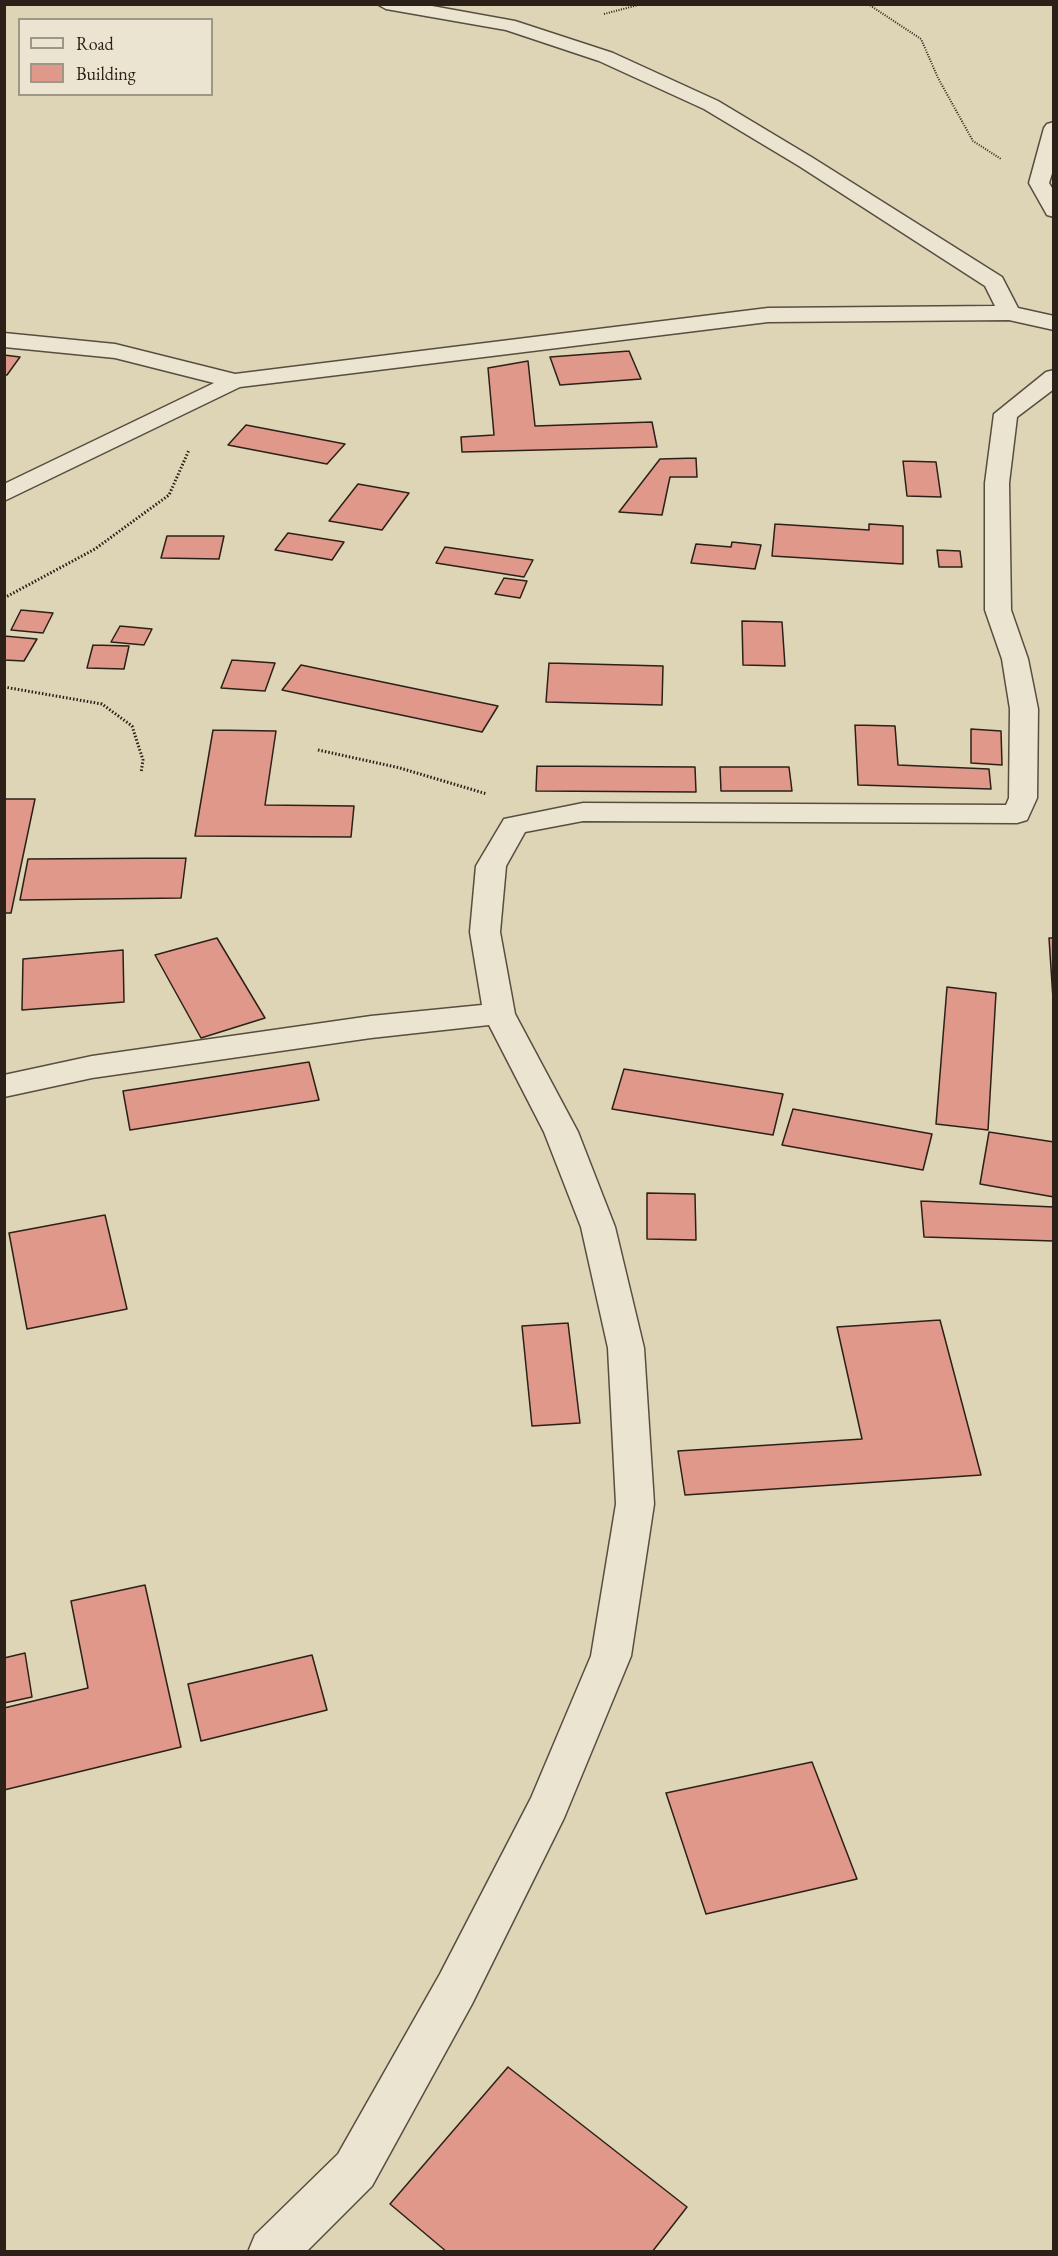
<!DOCTYPE html>
<html>
<head>
<meta charset="utf-8">
<style>
	body { margin:0 }
	#map { position:relative; width:1058px; height:2256px; overflow:hidden; background:#ded5b7; font-family:"EB Garamond",serif }
	canvas { display:block }
	.frame { position:absolute; inset:0; border:6px solid #2c2118; pointer-events:none }
	.legend { position:absolute; left:18px; top:18px; width:195px; height:78px; box-sizing:border-box; background:#eae4d0; border:2px solid #9e9686; margin:0; padding:8px 10px; list-style:none; font-size:18px; color:#2c2118 }
	.legend li { display:flex; align-items:center; gap:12px; height:30px }
	.legend b { width:30px; border:2px solid #9e9686 }
</style>
</head>
<body>
<div id="map">
<canvas width="1058" height="2256"></canvas>
<div class="frame"></div>
<ul class="legend">
<li><b style="height:8px;background:#eae4d0"></b>Road</li>
<li><b style="height:16px;background:#df988a"></b>Building</li>
</ul>
</div>
<script>
const ctx = document.querySelector('canvas').getContext('2d');
ctx.lineJoin = 'round';
function fillPath(path, color) { ctx.fillStyle = color; ctx.fill(path, 'evenodd'); }
const toPath = rows => new Path2D(rows.map(r => 'M' + r).join(''));
function strokePath(path, color, width, dash) { ctx.strokeStyle = color; ctx.lineWidth = width; ctx.lineCap = dash ? 'butt' : 'round'; ctx.setLineDash(dash || []); ctx.stroke(path); }
const building = toPath([
	[629,351,641,379,560,385,550,357,629,351],
	[4,355,20,357,7,375,4,375,4,355],
	[528,361,535,426,652,422,657,447,462,452,461,437,494,435,488,368,528,361],
	[246,425,345,444,327,464,228,445,246,425],
	[696,458,697,477,670,477,662,515,619,512,660,459,696,458],
	[903,461,936,462,941,497,907,496,903,461],
	[358,484,409,493,382,530,329,521,358,484],
	[775,524,869,530,869,524,903,526,903,564,772,556,775,524],
	[288,533,344,542,332,560,275,550,288,533],
	[167,536,224,536,219,559,161,558,167,536],
	[732,542,761,545,755,569,691,563,696,544,731,547,732,542],
	[445,547,533,560,524,577,436,563,445,547],
	[937,550,960,551,962,567,939,567,937,550],
	[504,578,527,581,520,598,495,594,504,578],
	[21,610,53,613,43,633,11,630,21,610],
	[742,621,782,622,785,666,743,665,742,621],
	[120,626,152,629,144,645,111,642,120,626],
	[4,636,37,639,24,661,4,660,4,636],
	[93,645,129,646,124,669,87,668,93,645],
	[232,660,275,663,265,691,221,688,232,660],
	[549,663,663,666,662,705,546,702,549,663],
	[301,665,498,706,482,732,282,690,301,665],
	[855,725,895,726,898,765,989,769,991,789,858,785,855,725],
	[971,729,1001,731,1002,765,971,763,971,729],
	[213,730,276,731,265,805,354,806,351,837,195,836,213,730],
	[537,766,695,767,696,792,536,791,537,766],
	[720,767,789,767,792,791,721,791,720,767],
	[4,799,35,799,11,913,4,913,4,799],
	[186,858,181,898,20,900,28,859,186,858],
	[217,938,265,1018,201,1038,155,955,217,938],
	[1049,938,1054,938,1054,1014,1049,938],
	[123,950,124,1002,22,1010,23,959,123,950],
	[947,987,996,993,988,1130,936,1124,947,987],
	[309,1062,319,1100,130,1130,123,1091,309,1062],
	[624,1069,783,1094,773,1135,612,1109,624,1069],
	[793,1109,932,1134,923,1170,782,1145,793,1109],
	[989,1132,1054,1142,1054,1197,980,1184,989,1132],
	[647,1193,695,1194,696,1240,647,1239,647,1193],
	[921,1201,1054,1207,1054,1241,924,1237,921,1201],
	[105,1215,127,1309,27,1329,9,1233,105,1215],
	[940,1320,981,1475,685,1495,678,1451,862,1439,837,1327,940,1320],
	[568,1323,580,1423,532,1426,522,1326,568,1323],
	[145,1585,181,1747,4,1790,4,1708,88,1688,71,1601,145,1585],
	[25,1653,32,1697,4,1703,4,1658,25,1653],
	[312,1655,327,1710,201,1741,188,1684,312,1655],
	[812,1762,857,1879,706,1914,666,1793,812,1762],
	[508,2067,687,2207,652,2252,447,2252,390,2204,508,2067]
]);
fillPath(building, '#df988a');
strokePath(building, '#2c2118', 1.5);
const minor = toPath([
	[377,4,421,4,515,21,613,53,718,101,813,158,1002,277,1018,308,1054,316,1054,330,1009,320,768,322,240,387,4,501,4,484,214,383,115,358,4,347,4,333,115,344,235,374,768,308,995,306,985,286,799,166,704,109,599,61,506,30,386,9,377,4],
	[1054,122,1054,167,1049,183,1054,191,1054,217,1047,215,1029,183,1044,128,1047,124,1054,122],
	[1054,370,1054,389,1017,417,1009,483,1011,610,1028,659,1038,709,1037,798,1027,820,1017,823,583,821,525,832,506,866,500,932,515,1014,578,1132,615,1227,644,1348,654,1504,631,1656,564,1818,472,2004,372,2186,306,2252,248,2252,255,2235,338,2154,440,1974,531,1798,591,1656,616,1504,608,1348,581,1227,544,1132,489,1025,371,1038,92,1078,4,1097,4,1075,92,1056,371,1016,482,1005,470,932,476,866,504,819,583,803,1006,805,1009,798,1010,709,1002,659,985,610,985,483,994,414,1046,372,1054,370]
]);
strokePath(minor, '#584e40', 3);
strokePath(toPath([
	[868,4,921,39,938,78,973,141,1001,159],
	[604,14,642,4]
]), '#2c2118', 2, [1, 1.5]);
strokePath(toPath([
	[4,598,95,549,169,495,189,450],
	[4,687,102,704,132,726,143,760,141,773],
	[318,750,400,768,487,794]
]), '#2c2118', 3, [1.5, 2]);
fillPath(minor, '#eae4d0');
</script>
</body>
</html>
